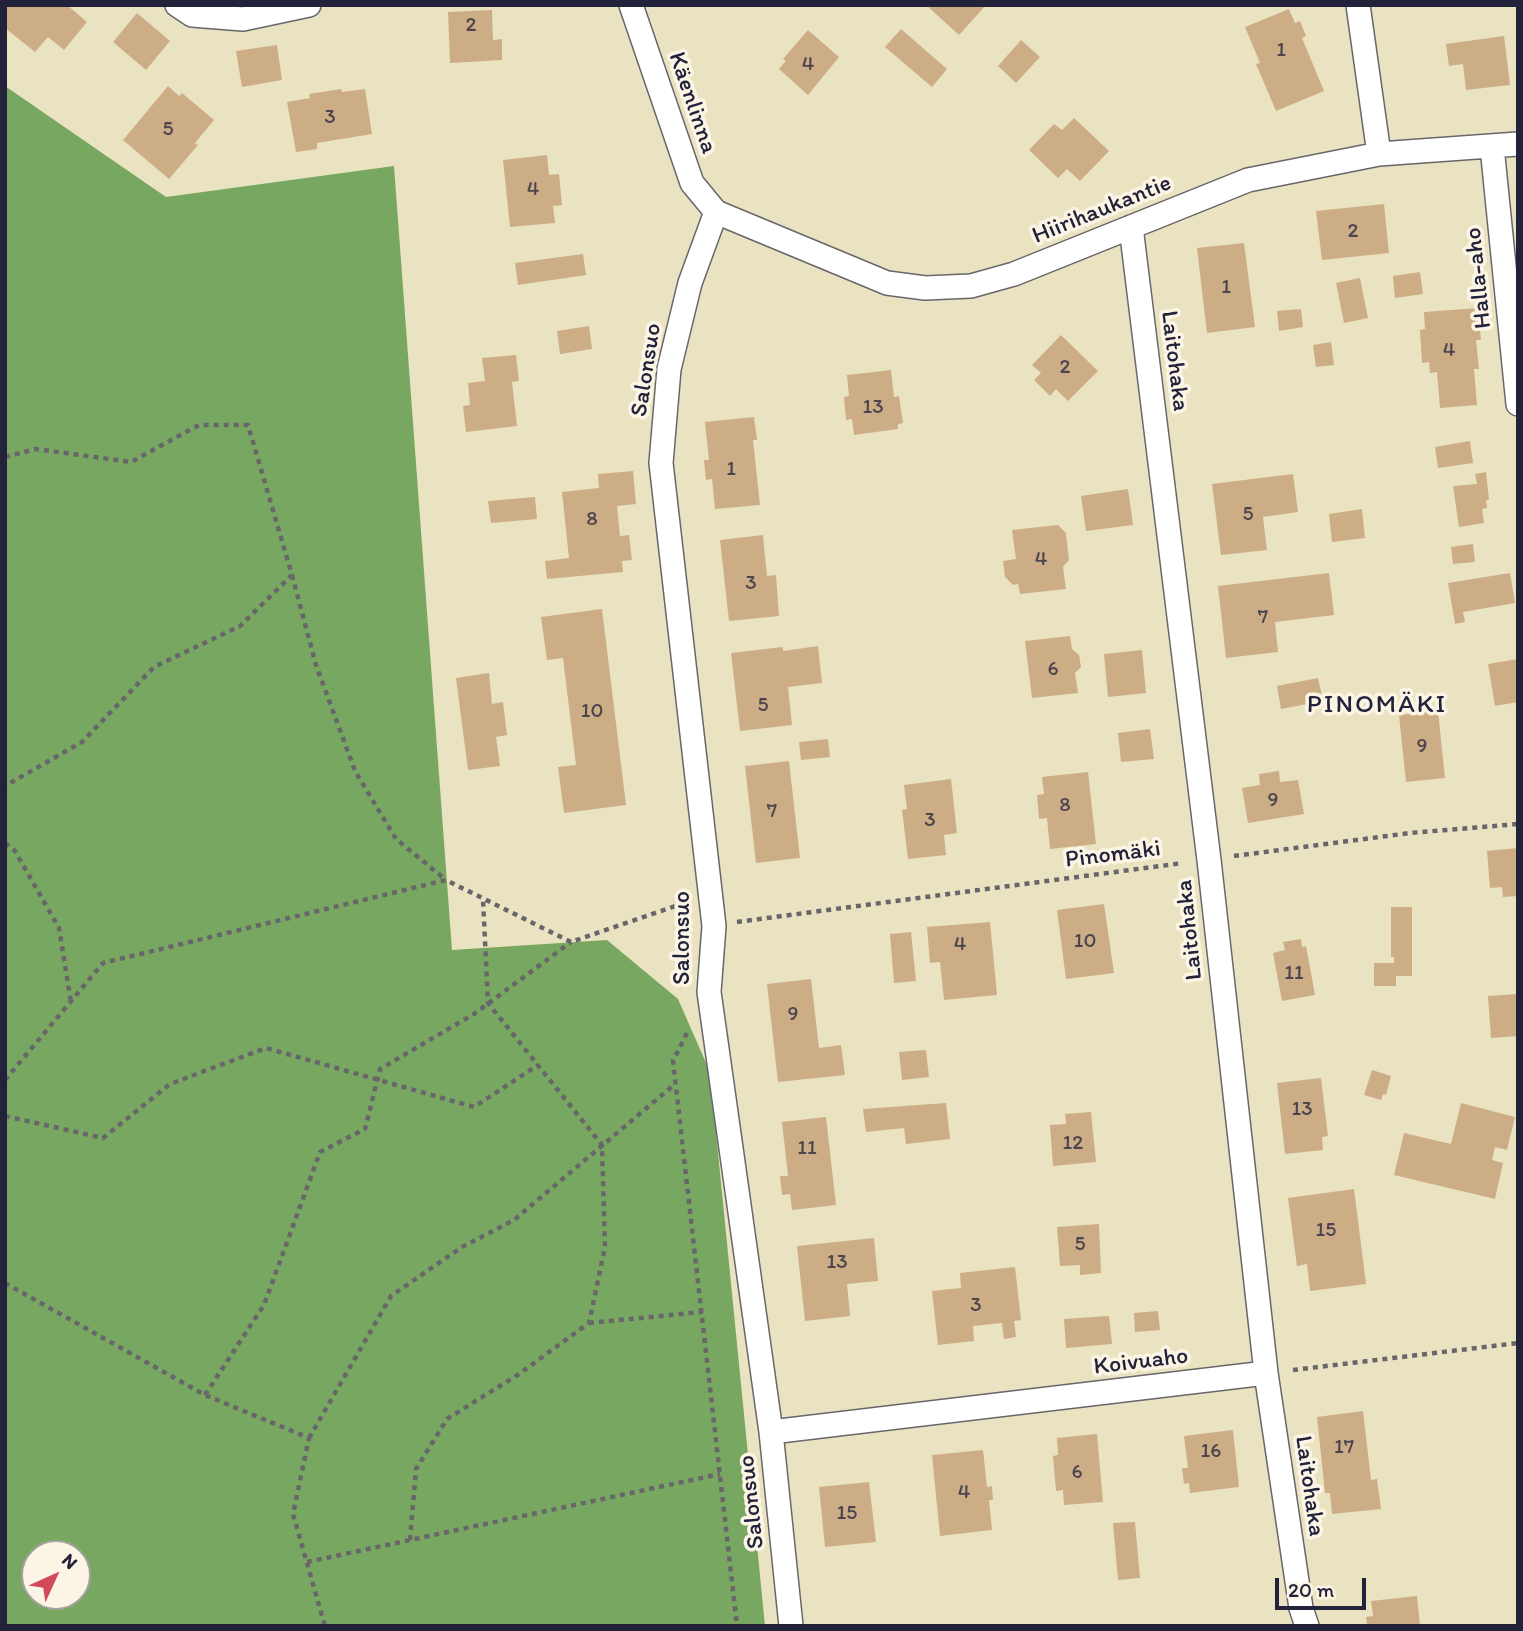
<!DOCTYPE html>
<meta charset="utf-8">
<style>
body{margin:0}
#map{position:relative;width:1523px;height:1631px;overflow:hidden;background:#eae3c2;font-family:Itim,sans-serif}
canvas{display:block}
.frame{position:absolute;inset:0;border:7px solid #22223b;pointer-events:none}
.north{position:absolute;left:21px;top:1540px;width:70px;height:70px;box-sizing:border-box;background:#fcf5e5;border:2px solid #a5a1a1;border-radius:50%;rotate:45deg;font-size:19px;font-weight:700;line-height:28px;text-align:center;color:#22223b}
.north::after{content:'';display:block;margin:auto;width:24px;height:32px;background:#d1495b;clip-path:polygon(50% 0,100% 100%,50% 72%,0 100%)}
.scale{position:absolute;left:1275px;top:1578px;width:91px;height:32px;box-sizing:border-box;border:4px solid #22223b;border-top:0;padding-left:9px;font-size:21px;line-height:24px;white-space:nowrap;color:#22223b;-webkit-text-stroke:5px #fcf5e5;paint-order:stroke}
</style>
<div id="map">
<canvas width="1523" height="1631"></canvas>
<div class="frame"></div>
<div class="north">N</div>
<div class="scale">20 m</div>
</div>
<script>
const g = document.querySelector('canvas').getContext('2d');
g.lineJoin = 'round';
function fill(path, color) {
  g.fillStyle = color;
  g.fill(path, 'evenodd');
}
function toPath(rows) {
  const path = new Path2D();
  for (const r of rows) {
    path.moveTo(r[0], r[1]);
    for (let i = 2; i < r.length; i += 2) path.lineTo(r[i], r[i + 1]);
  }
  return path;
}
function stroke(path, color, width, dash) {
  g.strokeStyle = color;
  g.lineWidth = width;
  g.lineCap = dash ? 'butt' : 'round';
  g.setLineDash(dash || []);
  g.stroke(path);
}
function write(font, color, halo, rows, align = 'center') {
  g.font = font + ' Itim,sans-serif';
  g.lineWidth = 7;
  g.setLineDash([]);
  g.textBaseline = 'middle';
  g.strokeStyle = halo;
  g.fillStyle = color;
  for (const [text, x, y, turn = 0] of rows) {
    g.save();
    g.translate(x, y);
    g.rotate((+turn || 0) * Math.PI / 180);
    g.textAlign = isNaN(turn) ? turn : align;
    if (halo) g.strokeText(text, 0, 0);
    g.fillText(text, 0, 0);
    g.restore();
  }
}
const forest = toPath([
 [5,86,166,197,394,166,452,950,607,940,678,999,710,1072,765,1626,5,1626],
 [35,1554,77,1554,77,1596,35,1596]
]);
const building = toPath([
 [5,5,67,5,87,22,64,50,48,37,35,52,5,28],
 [926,5,986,5,959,35],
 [1289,9,1295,23,1300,21,1306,36,1302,38,1324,91,1276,111,1256,64,1260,63,1245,27],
 [492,10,493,40,502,39,502,60,450,63,448,12],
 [137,13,170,41,146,70,113,42],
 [901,29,947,69,932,87,885,47],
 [808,30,839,57,808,95,779,69,786,61,783,59],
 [1504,36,1510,85,1466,90,1463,64,1449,66,1446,44],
 [1021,40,1040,57,1016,83,998,66],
 [277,45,282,80,242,87,236,51],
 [168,86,179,96,182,93,214,120,195,143,198,145,169,179,123,140],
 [341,89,342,92,365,89,372,134,317,143,317,149,296,152,287,102,310,98,309,94],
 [1074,118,1109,151,1080,181,1067,169,1058,178,1029,150,1054,124,1062,130],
 [547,155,549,175,559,174,562,205,553,206,555,223,510,227,503,160],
 [1384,204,1389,253,1322,260,1316,211],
 [1244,243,1255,327,1207,333,1197,248],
 [583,254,586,275,518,285,515,263],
 [1420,272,1423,294,1395,298,1393,276],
 [1360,278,1368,318,1344,323,1336,283],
 [1478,308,1481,340,1476,340,1479,369,1474,369,1477,405,1440,408,1437,372,1430,373,1429,362,1422,363,1420,330,1425,329,1424,312],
 [1301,309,1303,327,1279,331,1277,311],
 [589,326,592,349,560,354,557,331],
 [1061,335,1098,371,1068,401,1056,389,1050,396,1034,380,1041,373,1032,365],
 [1331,342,1334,365,1316,367,1313,345],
 [516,355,519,381,512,382,517,426,466,432,463,406,470,405,468,383,485,381,482,358],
 [891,370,894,397,899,396,903,423,898,424,898,429,854,435,852,419,846,420,844,397,849,396,847,375],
 [754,417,757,440,753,440,760,505,715,509,712,479,706,480,704,460,709,460,705,422],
 [1470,441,1473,463,1438,468,1435,447],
 [633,471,636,504,617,506,620,536,629,535,632,560,622,561,623,572,547,579,545,561,569,558,562,492,599,488,598,474],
 [1486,472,1489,500,1486,500,1487,508,1482,509,1484,523,1459,527,1453,486,1477,484,1475,474],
 [1293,474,1298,512,1263,517,1267,550,1221,555,1212,484],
 [1128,489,1133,525,1086,531,1081,496],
 [535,497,537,519,491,523,488,501],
 [1362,509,1365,538,1332,542,1329,514],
 [1058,525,1066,533,1069,560,1063,567,1066,589,1020,594,1018,584,1013,585,1005,577,1003,561,1016,559,1012,530],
 [763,535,767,576,776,575,779,616,729,621,720,540],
 [1473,544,1475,562,1453,564,1451,547],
 [1329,573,1334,615,1275,622,1278,652,1226,658,1218,586],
 [1510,573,1515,603,1463,612,1465,622,1455,624,1448,583],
 [602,609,626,805,564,813,558,767,576,765,563,658,547,660,541,617],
 [1070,636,1072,649,1079,655,1081,667,1075,673,1078,693,1032,698,1025,641],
 [818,646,822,683,788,687,792,725,740,731,731,653,783,647,783,651],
 [1142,650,1146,693,1108,697,1104,654],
 [1518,659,1518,702,1495,706,1488,664],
 [489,673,492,704,503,702,507,735,496,737,500,766,468,770,456,678],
 [1318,678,1322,696,1311,698,1312,703,1281,709,1277,686],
 [1438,711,1445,778,1406,782,1399,715],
 [1150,729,1154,759,1121,762,1118,733],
 [828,739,830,757,801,760,799,742],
 [789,761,800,858,756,863,745,766],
 [1279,771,1280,782,1298,780,1304,814,1248,823,1242,788,1260,785,1259,774],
 [1088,772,1096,844,1050,849,1047,818,1039,819,1037,795,1044,794,1042,777],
 [951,779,957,833,944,835,946,855,908,859,902,810,907,809,904,785],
 [1518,848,1518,896,1503,897,1502,887,1490,888,1487,851],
 [1104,904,1114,973,1066,979,1057,910],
 [1391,907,1412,907,1412,976,1396,976,1396,986,1374,986,1374,963,1394,963,1394,957,1391,957],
 [990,922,997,995,944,1000,940,962,930,963,927,927],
 [911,932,916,981,894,983,890,934],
 [1301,939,1302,947,1306,946,1315,995,1282,1001,1273,953,1285,950,1283,942],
 [811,979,819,1048,841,1045,845,1075,778,1082,767,984],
 [1518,994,1518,1036,1491,1038,1488,996],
 [926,1050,929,1077,902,1080,899,1052],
 [1372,1070,1391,1076,1386,1095,1383,1094,1381,1100,1364,1095],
 [1321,1078,1328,1136,1322,1137,1323,1150,1285,1154,1277,1083],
 [946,1103,950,1139,906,1144,904,1128,866,1132,863,1109],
 [1461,1103,1515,1117,1507,1150,1495,1147,1492,1160,1503,1163,1495,1199,1394,1175,1404,1133,1451,1144],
 [1091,1112,1096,1162,1053,1166,1050,1125,1066,1124,1065,1114],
 [826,1117,836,1205,792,1210,790,1194,782,1195,780,1176,788,1176,782,1122],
 [1354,1189,1366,1284,1310,1291,1307,1264,1297,1266,1288,1198],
 [1099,1224,1101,1273,1080,1275,1080,1265,1060,1266,1057,1227],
 [874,1238,878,1281,847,1284,850,1316,805,1321,797,1246],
 [1015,1267,1021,1320,1014,1321,1016,1337,1004,1339,1002,1323,973,1326,974,1341,938,1345,932,1291,961,1288,960,1273],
 [1158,1311,1160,1330,1135,1332,1134,1313],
 [1109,1316,1112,1344,1066,1348,1064,1319],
 [1363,1411,1371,1480,1377,1479,1381,1509,1332,1514,1330,1493,1325,1493,1317,1417],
 [1233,1430,1239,1487,1190,1493,1189,1483,1184,1484,1182,1468,1188,1468,1184,1436],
 [1097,1434,1103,1502,1064,1505,1063,1490,1056,1491,1053,1456,1058,1455,1057,1438],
 [983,1450,987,1487,992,1486,993,1500,989,1500,992,1530,940,1536,932,1455],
 [869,1482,876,1542,825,1547,819,1487],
 [1135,1522,1140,1578,1118,1580,1113,1523],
 [1417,1596,1420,1626,1367,1626,1366,1617,1373,1616,1371,1601]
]);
const path = toPath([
 [5,457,36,449,131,462,199,425,248,425,292,575,240,626,154,667,82,742,5,786],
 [292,575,316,665,355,771,396,839,446,880],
 [5,843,15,851,59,928,71,1002],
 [1234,856,1410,833,1518,824],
 [737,922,1183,863],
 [687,1033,673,1061,737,1626],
 [5,1080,103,963,446,880,571,942,687,902],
 [5,1116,103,1138,170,1084,266,1048,474,1107,538,1065],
 [5,1283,205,1395,309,1438,293,1514,325,1626],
 [589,1323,702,1312],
 [1293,1370,1518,1343],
 [205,1395,264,1305,320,1152,365,1129,380,1069,474,1014,571,942],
 [309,1438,391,1296,462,1247,514,1220,675,1084],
 [410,1540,416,1469,447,1419,519,1374,589,1323,605,1247,602,1145,488,1003,483,899],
 [307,1562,720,1474]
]);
const street = toPath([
 [177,5,192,15,243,19,309,5],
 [631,5,692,183,716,212,887,283,925,288,971,286,1014,274,1248,180,1379,154,1518,144],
 [1358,5,1379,154],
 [1492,147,1518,404],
 [716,212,690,283,669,369,661,463,714,926,709,992,771,1432,791,1626],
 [1131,227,1209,860,1266,1373,1301,1608,1307,1626],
 [771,1432,1266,1373]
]);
const numberNames = [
 ["2",471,26],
 ["1",1281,51],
 ["4",808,65],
 ["3",330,118],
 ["5",168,130],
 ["4",533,190],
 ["2",1353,232],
 ["1",1226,288],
 ["4",1449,351],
 ["2",1065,368],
 ["13",873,408],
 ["1",731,470],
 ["5",1248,515],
 ["8",592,520],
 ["4",1041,560],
 ["3",751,584],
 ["7",1263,618],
 ["6",1053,670],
 ["5",763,706],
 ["10",592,712],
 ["9",1422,747],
 ["9",1273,801],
 ["8",1065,806],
 ["7",772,812],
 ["3",930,821],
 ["10",1085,942],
 ["4",960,945],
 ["11",1294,974],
 ["9",793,1015],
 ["13",1302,1110],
 ["12",1073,1144],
 ["11",807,1149],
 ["15",1326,1231],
 ["5",1080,1245],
 ["13",837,1263],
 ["3",976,1306],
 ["17",1344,1448],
 ["16",1211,1452],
 ["6",1077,1473],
 ["4",964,1493],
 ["15",847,1514]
];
const streetNames = [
 ["Käenlinna",692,103,71],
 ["Hiirihaukantie",1102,210,-22],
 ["Halla-aho",1479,278,-96],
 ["Laitohaka",1174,361,83],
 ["Salonsuo",647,370,-81],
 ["Pinomäki",1113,855,-7],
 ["Laitohaka",1190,930,-96],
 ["Salonsuo",683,938,-90],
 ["Koivuaho",1141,1362,-7],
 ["Laitohaka",1309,1486,82],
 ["Salonsuo",752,1502,-96]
];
const neighbourhoodNames = [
 ["PINOMÄKI",1377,705]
];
fill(forest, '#78a761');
fill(building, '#cdad86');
stroke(street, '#68666a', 26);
stroke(path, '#68666a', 4.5, [5, 5]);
stroke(street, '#fff', 23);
write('21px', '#4d454e', null, numberNames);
write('24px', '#22223b', '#fcf5e5', streetNames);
g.letterSpacing = '2px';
write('26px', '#22223b', '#fcf5e5', neighbourhoodNames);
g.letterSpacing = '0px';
</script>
